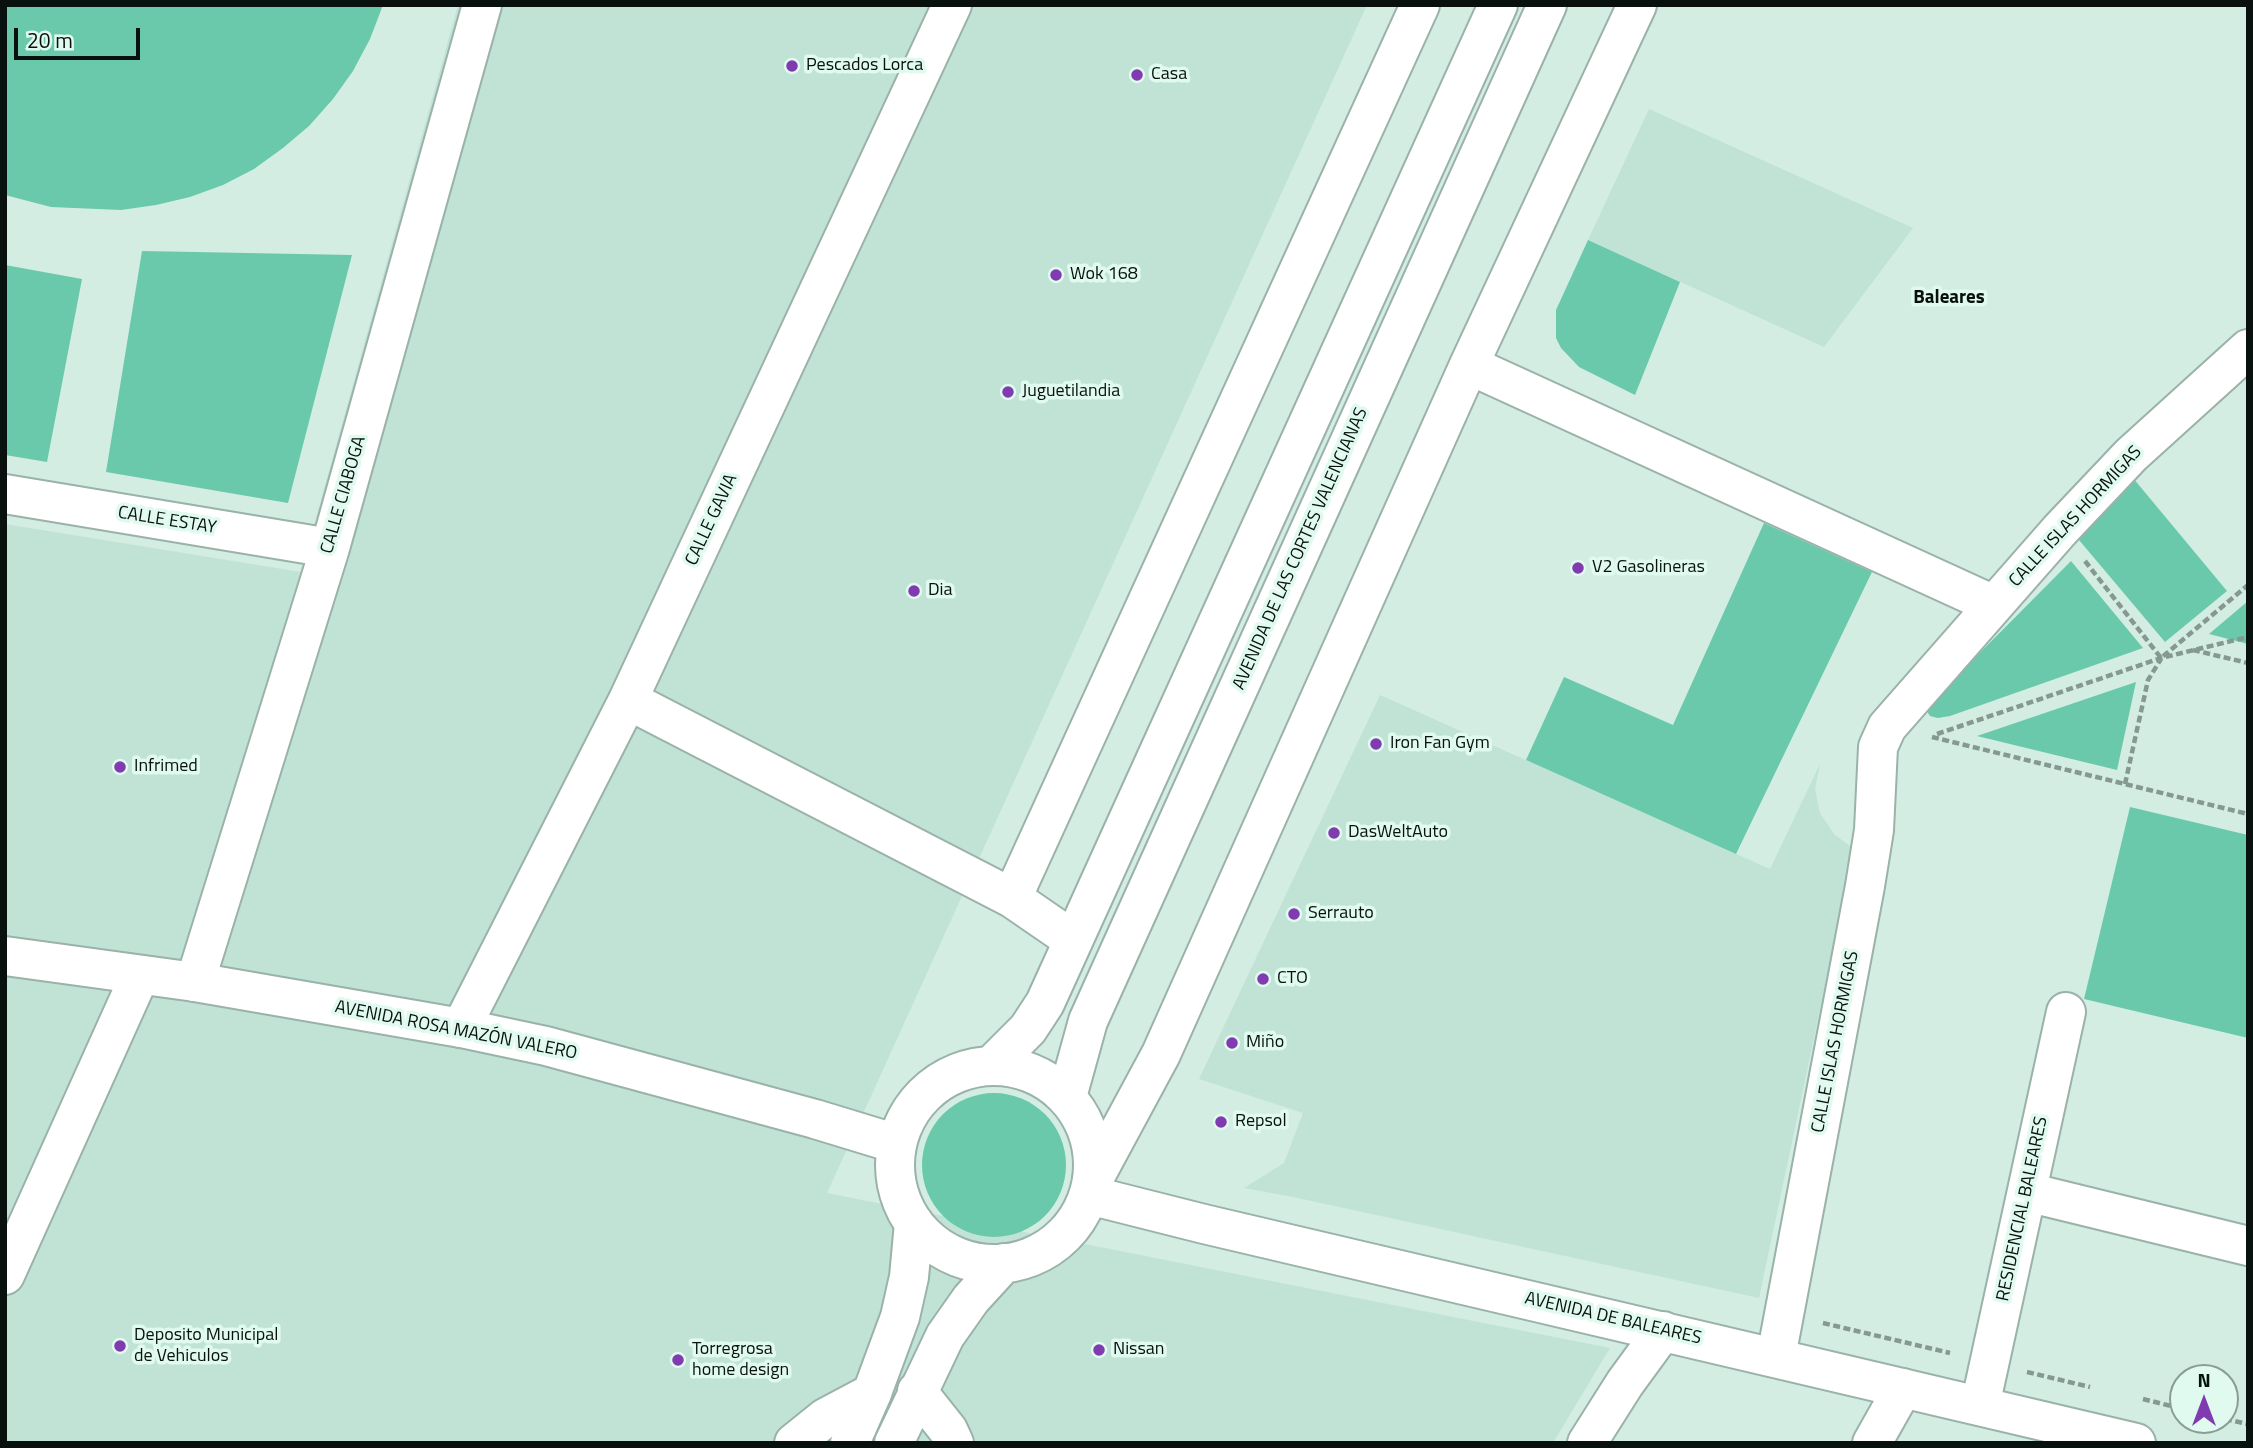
<!DOCTYPE html>
<meta charset="utf-8">
<style>
body{margin:0}
#map{position:relative;width:2253px;height:1448px;overflow:hidden;background:#d3ede3;font-family:"Titillium Web",sans-serif}
canvas{display:block}
.frame{position:absolute;inset:0;border:7px solid #08110d;pointer-events:none}
.north{position:absolute;left:2169px;top:1364px;width:70px;height:70px;box-sizing:border-box;background:#e0faf0;border:2px solid #8a9d95;border-radius:50%;rotate:0deg;font-size:19px;font-weight:700;line-height:28px;text-align:center;color:#08110d}
.north::after{content:'';display:block;margin:auto;width:24px;height:32px;background:#7f3baf;clip-path:polygon(50% 0,100% 100%,50% 72%,0 100%)}
.scale{position:absolute;left:14px;top:28px;width:126px;height:32px;box-sizing:border-box;border:4px solid #08110d;border-top:0;padding-left:9px;font-size:21px;line-height:24px;white-space:nowrap;color:#08110d;-webkit-text-stroke:5px #e0faf0;paint-order:stroke}
</style>
<div id="map">
<canvas width="2253" height="1448"></canvas>
<div class="frame"></div>
<div class="north">N</div>
<div class="scale">20 m</div>
</div>
<script>
const g = document.querySelector('canvas').getContext('2d');
g.lineJoin = 'round';
function fill(path, color) {
  g.fillStyle = color;
  g.fill(path, 'evenodd');
}
function toPath(rows) {
  const path = new Path2D();
  for (const r of rows) {
    if (r.length === 3) {
      path.moveTo(r[0] + r[2], r[1]);
      path.arc(r[0], r[1], r[2], 0, 2 * Math.PI);
      continue;
    }
    path.moveTo(r[0], r[1]);
    for (let i = 2; i < r.length; i += 2) path.lineTo(r[i], r[i + 1]);
  }
  return path;
}
function stroke(path, color, width, dash) {
  g.strokeStyle = color;
  g.lineWidth = width;
  g.lineCap = dash ? 'butt' : 'round';
  g.setLineDash(dash || []);
  g.stroke(path);
}
function write(font, color, halo, rows, align = 'center') {
  g.font = font + ' "Titillium Web",sans-serif';
  g.lineWidth = 7;
  g.setLineDash([]);
  g.textBaseline = 'middle';
  g.strokeStyle = halo;
  g.fillStyle = color;
  for (const [text, x, y, turn = 0] of rows) {
    g.save();
    g.translate(x, y);
    g.rotate((+turn || 0) * Math.PI / 180);
    g.textAlign = isNaN(turn) ? turn : align;
    if (halo) g.strokeText(text, 0, 0);
    g.fillText(text, 0, 0);
    g.restore();
  }
}
const built = toPath([
 [458,5,1367,5,827,1193,1610,1348,1553,1443,5,1443,5,524,301,572],
 [1649,109,1913,228,1824,347,1588,240],
 [1380,695,1770,869,1820,764,1815,789,1820,813,1834,834,1854,849,1759,1298,1293,1197,1244,1188,1284,1163,1303,1113,1199,1079]
]);
const green = toPath([
 [5,5,383,5,370,39,353,71,333,99,309,126,283,148,254,169,223,185,190,197,156,205,121,210,51,207,5,195],
 [1588,240,1680,282,1635,395,1579,367,1561,348,1556,338,1556,310],
 [142,251,352,255,288,503,106,472],
 [5,265,82,279,47,462,5,455],
 [2133,478,2227,591,2165,642,2079,540],
 [1764,523,1872,572,1736,854,1526,760,1564,677,1673,725],
 [2071,561,2143,648,1950,716,1938,718,1930,716,1928,713,1928,705],
 [2248,601,2248,644,2209,634],
 [2136,682,2117,770,1977,736],
 [2130,807,2248,835,2248,1038,2084,999],
 [994,1165,72]
]);
const path = toPath([
 [2085,561,2161,658,2248,585],
 [2193,650,2248,663],
 [1937,734,2161,658,2248,637],
 [1932,737,2248,814],
 [2125,784,2148,680,2161,659],
 [1823,1323,1950,1353],
 [2027,1372,2090,1387],
 [2143,1399,2183,1409],
 [2225,1419,2248,1424]
]);
const minor = toPath([
 [1469,365,1994,605],
 [5,494,330,548],
 [628,700,1012,898],
 [1073,940,1012,898,1420,5],
 [195,982,330,548,482,5],
 [461,1028,628,700,952,5],
 [1092,1182,1161,1054,1469,365,1637,5],
 [2027,1192,2248,1246],
 [5,1275,140,975],
 [1776,1357,1865,886,1874,830,1878,747,1887,727,2060,530,2131,455,2248,349],
 [917,1391,948,1430,954,1443],
 [1980,1406,2066,1012],
 [794,1443,825,1418,872,1393],
 [1587,1443,1625,1383,1663,1331],
 [1872,1443,1903,1388]
]);
const major = toPath([
 [5,956,195,982,461,1028,546,1046,815,1119,897,1144],
 [991,1066,1028,1029,1045,1003,1498,5],
 [994,1165,99],
 [1067,1097,1088,1021,1547,5],
 [1089,1195,1204,1224,2136,1443],
 [850,1443,872,1393,900,1317,909,1277,914,1223],
 [894,1443,945,1336,971,1299,1004,1263]
]);
const markers = [
 [792,66,7,"#7f3baf"],
 [1137,75,7,"#7f3baf"],
 [1056,275,7,"#7f3baf"],
 [1008,392,7,"#7f3baf"],
 [1578,568,7,"#7f3baf"],
 [914,591,7,"#7f3baf"],
 [1376,744,7,"#7f3baf"],
 [120,767,7,"#7f3baf"],
 [1334,833,7,"#7f3baf"],
 [1294,914,7,"#7f3baf"],
 [1263,979,7,"#7f3baf"],
 [1232,1043,7,"#7f3baf"],
 [1221,1122,7,"#7f3baf"],
 [120,1346,7,"#7f3baf"],
 [1099,1350,7,"#7f3baf"],
 [678,1360,7,"#7f3baf"]
];
const poiNames = [
 ["Pescados Lorca",806,66],
 ["Casa",1151,75],
 ["Wok 168",1070,275],
 ["Juguetilandia",1022,392],
 ["V2 Gasolineras",1592,568],
 ["Dia",928,591],
 ["Iron Fan Gym",1390,744],
 ["Infrimed",134,767],
 ["DasWeltAuto",1348,833],
 ["Serrauto",1308,914],
 ["CTO",1277,979],
 ["Miño",1246,1043],
 ["Repsol",1235,1122],
 ["Deposito Municipal",134,1336],
 ["de Vehiculos",134,1357],
 ["Torregrosa",692,1350],
 ["home design",692,1371],
 ["Nissan",1113,1350]
];
const streetNames = [
 ["CALLE CIABOGA",344,495,-74],
 ["CALLE ISLAS HORMIGAS",2076,517,-47],
 ["CALLE GAVIA",712,520,-65],
 ["CALLE ESTAY",167,521,9],
 ["AVENIDA DE LAS CORTES VALENCIANAS",1301,549,-66],
 ["AVENIDA ROSA MAZÓN VALERO",456,1031,11],
 ["CALLE ISLAS HORMIGAS",1836,1042,-79],
 ["RESIDENCIAL BALEARES",2023,1209,-78],
 ["AVENIDA DE BALEARES",1613,1319,13]
];
const neighbourhoodNames = [
 ["Baleares",1949,298]
];
fill(built, '#c1e3d6');
fill(green, '#6bc9ab');
stroke(minor, '#9ab2a9', 42);
stroke(major, '#9ab2a9', 42);
stroke(path, '#859891', 4.5, [7, 3.5]);
stroke(minor, '#fff', 38);
stroke(major, '#fff', 38);
for (const [x, y, r, color] of markers) {
  const dot = new Path2D();
  dot.arc(x, y, r, 0, 2 * Math.PI);
  g.fillStyle = color;
  g.fill(dot);
  stroke(dot, '#e0faf0', 2.5);
}
write('18px', '#08110d', '#e0faf0', poiNames, 'left');
write('18px', '#08110d', '#e0faf0', streetNames);
write('bold 19px', '#08110d', '#e0faf0', neighbourhoodNames);
</script>
